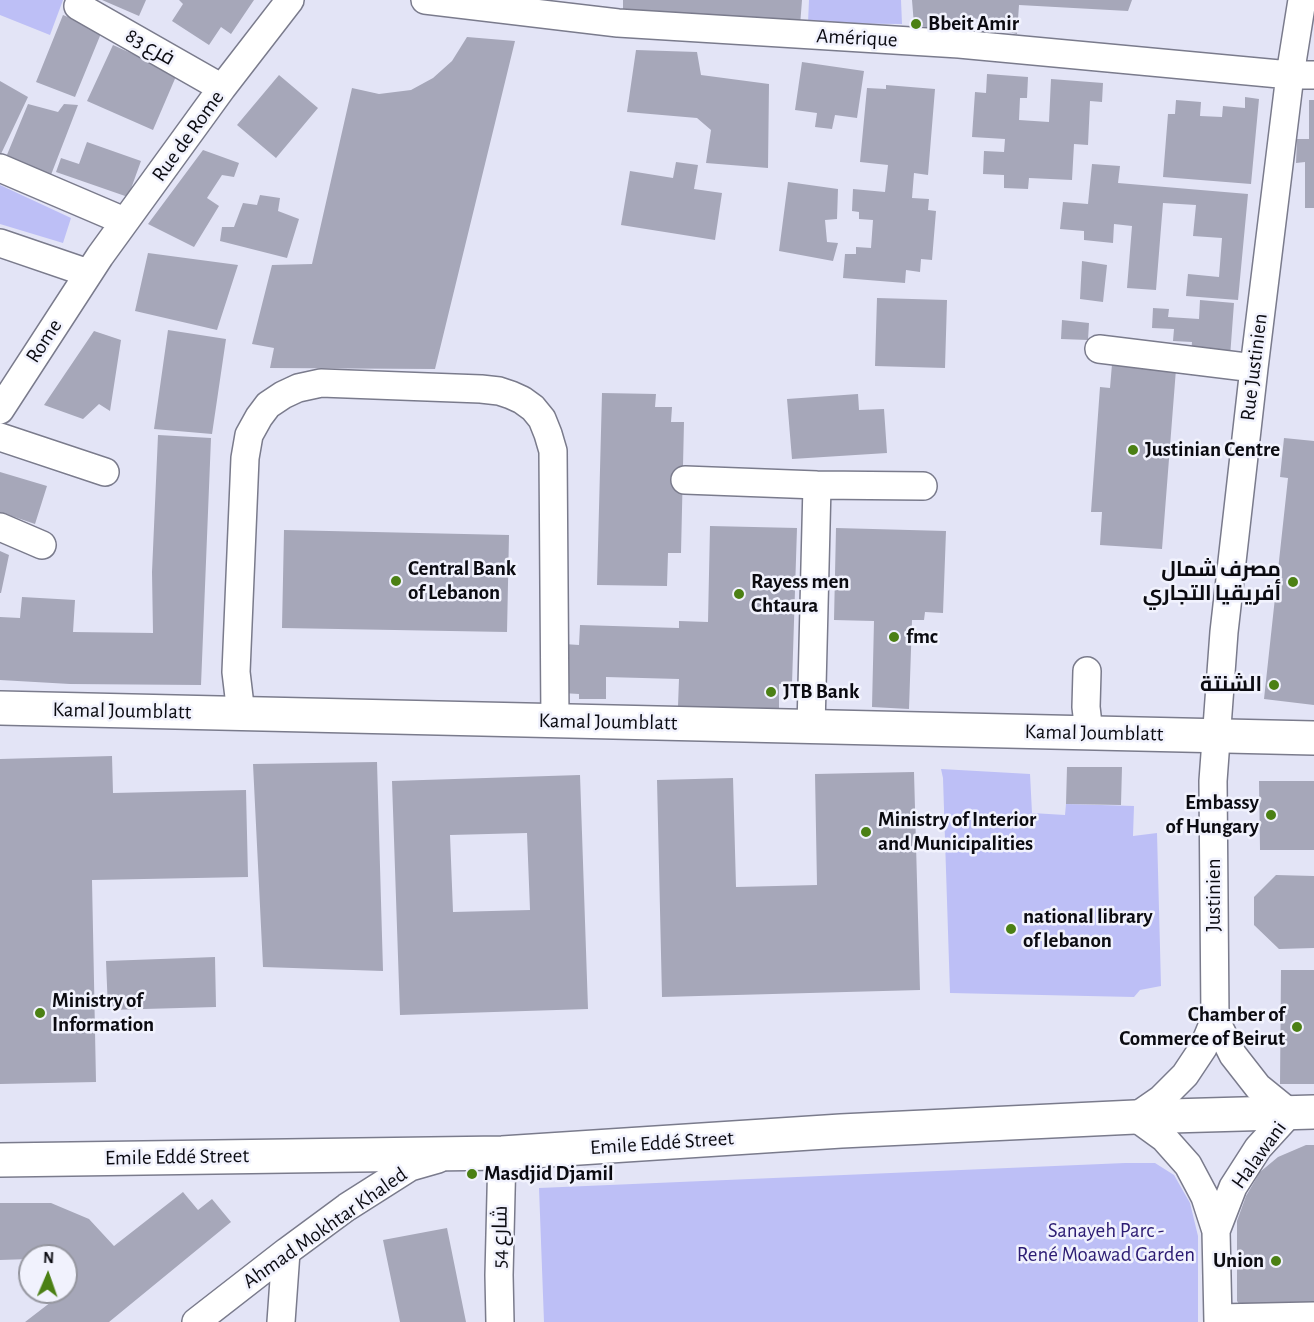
<!DOCTYPE html>
<meta charset="utf-8">
<style>
body{margin:0}
#map{position:relative;width:1314px;height:1322px;overflow:hidden;background:#e3e4f6;font-family:"Alegreya Sans",sans-serif}
canvas{display:block}
.north{position:absolute;left:18px;top:1244px;width:60px;height:60px;box-sizing:border-box;background:#f1f2fd;border:2px solid #95969f;border-radius:50%;rotate:2deg;font-size:16px;font-weight:700;line-height:24px;text-align:center;color:#0b0b11}
.north::after{content:'';display:block;margin:auto;width:21px;height:27px;background:#4b8014;clip-path:polygon(50% 0,100% 100%,50% 72%,0 100%)}
</style>
<div id="map">
<canvas width="1314" height="1322"></canvas>
<div class="north">N</div>
</div>
<script>
const g = document.querySelector('canvas').getContext('2d');
g.lineJoin = 'round';
function fill(path, color) {
  g.fillStyle = color;
  g.fill(path, 'evenodd');
}
function toPath(rows) {
  const path = new Path2D();
  for (const r of rows) {
    path.moveTo(r[0], r[1]);
    for (let i = 2; i < r.length; i += 2) path.lineTo(r[i], r[i + 1]);
  }
  return path;
}
function stroke(path, color, width, dash) {
  g.strokeStyle = color;
  g.lineWidth = width;
  g.lineCap = dash ? 'butt' : 'round';
  g.setLineDash(dash || []);
  g.stroke(path);
}
function write(font, color, halo, rows, align = 'center') {
  g.font = font + ' "Alegreya Sans",Cairo,sans-serif';
  g.lineWidth = 5;
  g.setLineDash([]);
  g.textBaseline = 'middle';
  g.strokeStyle = halo;
  g.fillStyle = color;
  for (const [text, x, y, turn = 0] of rows) {
    g.save();
    g.translate(x, y);
    g.rotate((+turn || 0) * Math.PI / 180);
    g.textAlign = isNaN(turn) ? turn : align;
    if (halo) g.strokeText(text, 0, 0);
    g.fillText(text, 0, 0);
    g.restore();
  }
}
const green = toPath([
 [0,0,63,0,50,35,0,15],
 [809,0,901,0,902,24,808,23],
 [0,185,71,218,63,243,0,224],
 [941,769,1030,774,1032,813,1065,815,1066,804,1134,806,1133,836,1157,833,1161,986,1140,990,1134,997,950,993,943,778],
 [1125,1163,1155,1163,1174,1175,1190,1203,1198,1236,1198,1322,544,1322,539,1188]
]);
const building = toPath([
 [102,0,146,0,139,16],
 [179,0,254,0,231,34,221,27,209,45,172,21,183,4],
 [623,0,802,0,800,26,623,23],
 [912,0,1132,0,1128,11,1019,5,1017,34,985,27,982,19,961,18,956,32,914,25],
 [63,15,102,31,75,97,36,82],
 [467,37,515,41,435,369,270,368,274,348,252,344,272,265,312,264,352,88,379,94,411,90,433,78,452,61],
 [113,45,177,74,153,130,87,101],
 [636,50,697,52,701,75,769,84,768,168,706,163,711,130,697,118,627,112],
 [802,62,864,71,857,118,835,115,832,129,815,127,817,113,795,110],
 [987,74,1028,77,1027,98,1020,98,1019,120,1049,122,1051,79,1103,83,1102,102,1090,101,1088,145,1074,144,1072,180,1029,178,1028,189,1004,188,1004,175,983,174,984,151,1004,152,1005,139,972,137,975,92,986,93],
 [279,75,318,108,276,158,237,125],
 [0,81,28,97,0,156],
 [886,85,935,89,928,175,914,173,912,198,929,199,928,210,936,211,932,260,921,259,920,272,906,270,905,283,843,278,845,254,856,254,856,247,871,248,873,220,859,219,859,212,852,211,853,189,885,192,888,165,860,162,867,88,886,89],
 [1245,97,1259,99,1251,184,1163,177,1168,114,1175,114,1176,100,1201,102,1200,116,1222,117,1223,106,1245,108],
 [1309,100,1314,100,1314,208,1305,208,1305,162,1296,163,1297,139,1309,139],
 [28,104,58,112,64,104,78,105,49,180,4,162],
 [87,142,141,161,128,197,56,172,61,158,79,164],
 [203,150,239,163,234,177,222,175,207,198,219,206,194,247,148,224],
 [676,162,698,165,694,189,722,193,715,240,621,225,630,171,673,178],
 [1092,164,1120,166,1118,183,1248,194,1238,300,1186,296,1188,274,1219,277,1222,238,1193,236,1196,205,1163,203,1156,290,1127,288,1132,226,1114,224,1113,243,1084,240,1084,231,1060,229,1063,202,1088,204],
 [788,182,838,189,837,219,825,220,827,242,838,243,833,261,779,251],
 [260,195,280,198,278,211,299,219,287,258,220,241,222,227,234,227,243,203,257,205],
 [148,253,238,265,217,330,135,311],
 [1082,261,1107,265,1103,302,1080,299],
 [877,298,947,300,945,368,875,366],
 [1200,300,1234,303,1230,357,1191,354,1192,342,1173,341,1174,329,1152,328,1153,308,1169,309,1168,317,1199,319],
 [1062,320,1089,323,1088,340,1061,339],
 [168,330,226,339,212,434,154,429],
 [94,331,121,340,110,411,99,404,83,419,44,405],
 [1112,364,1176,369,1162,549,1100,545,1102,512,1091,512,1100,387,1110,388],
 [602,393,656,394,655,407,672,407,671,422,684,422,681,553,668,553,667,586,597,585],
 [858,394,859,410,884,409,887,453,792,459,787,399],
 [158,435,211,438,201,685,70,684,0,680,0,617,20,618,22,597,75,600,73,632,153,633,152,572],
 [1284,438,1314,441,1314,705,1264,699,1288,478,1280,477],
 [0,472,47,486,35,524,0,512],
 [710,526,797,528,792,684,779,684,779,709,678,706,679,679,606,677,606,699,579,699,579,694,562,693,564,644,579,645,580,625,679,628,679,621,708,622],
 [836,528,946,531,943,613,925,612,924,620,912,620,909,709,872,707,874,621,834,620],
 [284,530,509,535,507,632,282,628],
 [0,551,9,555,1,593,0,593],
 [112,756,113,793,246,790,248,877,92,880,96,1082,0,1084,0,759],
 [377,762,383,971,263,967,253,764],
 [1067,767,1122,767,1121,805,1066,804],
 [914,772,920,990,662,997,657,780,733,778,736,887,817,885,815,774],
 [580,775,588,1009,400,1015,392,781],
 [527,833,530,910,453,912,450,835],
 [1259,781,1314,781,1314,850,1260,850],
 [1276,875,1314,876,1314,948,1279,949,1254,925,1254,897],
 [215,957,216,1007,108,1010,106,961],
 [1281,970,1314,970,1314,1084,1280,1084],
 [1306,1145,1314,1145,1314,1309,1244,1311,1237,1301,1237,1221,1246,1196,1260,1172,1278,1157],
 [183,1192,198,1210,212,1199,231,1222,109,1322,25,1322,64,1292,66,1292,66,1290,74,1284,66,1275,66,1256,30,1256,30,1259,0,1260,0,1203,51,1203,89,1219,114,1246],
 [447,1228,466,1322,400,1322,383,1240]
]);
const minor = toPath([
 [425,0,618,23,959,44,1290,75,1314,75],
 [78,6,222,88],
 [0,168,124,221],
 [0,243,88,273],
 [1099,349,1254,368],
 [0,410,100,256,222,88,290,0],
 [0,437,105,472],
 [685,480,817,485,923,486],
 [0,527,42,545],
 [1087,671,1086,707,1089,733],
 [241,714,236,672,245,458,249,435,259,417,268,405,283,395,298,388,321,383,481,389,499,391,511,395,522,400,533,408,542,419,548,434,553,451,555,721],
 [811,727,817,485],
 [1215,1019,1233,1055,1258,1087,1290,1113,1258,1148,1233,1187,1216,1231],
 [1218,1318,1314,1316],
 [196,1322,286,1252,347,1207,410,1167,438,1159],
 [281,1322,286,1252],
 [500,1322,499,1275,502,1153],
 [1218,1322,1216,1231,1205,1197,1188,1165,1164,1138,1135,1117,1161,1099,1185,1075,1203,1048,1215,1019,1213,781,1224,632,1254,368,1290,75,1302,0]
]);
const major = toPath([
 [0,708,1314,738],
 [0,1160,502,1153,841,1131,1135,1117,1314,1112]
]);
const markers = [
 [916,24,6,"#4b8014"],
 [1133,450,6,"#4b8014"],
 [396,581,6,"#4b8014"],
 [1293,582,6,"#4b8014"],
 [739,594,6,"#4b8014"],
 [894,637,6,"#4b8014"],
 [1274,685,6,"#4b8014"],
 [771,692,6,"#4b8014"],
 [1271,815,6,"#4b8014"],
 [866,832,6,"#4b8014"],
 [1011,929,6,"#4b8014"],
 [40,1013,6,"#4b8014"],
 [1297,1027,6,"#4b8014"],
 [472,1174,6,"#4b8014"],
 [1276,1261,6,"#4b8014"]
];
const poiNames = [
 ["Bbeit Amir",928,24],
 ["Justinian Centre",1145,450],
 ["Central Bank",408,569],
 ["of Lebanon",408,593],
 ["مصرف شمال",1281,570,"right"],
 ["أفريقيا التجاري",1281,594,"right"],
 ["Rayess men",751,582],
 ["Chtaura",751,606],
 ["fmc",906,637],
 ["الشنتة",1262,685,"right"],
 ["JTB Bank",783,692],
 ["Embassy",1259,803,"right"],
 ["of Hungary",1259,827,"right"],
 ["Ministry of Interior",878,820],
 ["and Municipalities",878,844],
 ["national library",1023,917],
 ["of lebanon",1023,941],
 ["Ministry of",52,1001],
 ["Information",52,1025],
 ["Chamber of",1285,1015,"right"],
 ["Commerce of Beirut",1285,1039,"right"],
 ["Masdjid Djamil",484,1174],
 ["Union",1264,1261,"right"]
];
const streetNames = [
 ["Amérique",857,38,3],
 ["فرع 83",150,47,30],
 ["Rue de Rome",188,136,-54],
 ["Rome",44,341,-57],
 ["Rue Justinien",1254,367,-83],
 ["Kamal Joumblatt",122,711,1],
 ["Kamal Joumblatt",608,722,1],
 ["Kamal Joumblatt",1094,733,1],
 ["Justinien",1214,895,-90],
 ["Emile Eddé Street",662,1143,-4],
 ["Halawani",1259,1155,-54],
 ["Emile Eddé Street",177,1157,-1],
 ["Ahmad Mokhtar Khaled",325,1228,-35],
 ["شارع 54",500,1237,-89]
];
const parkNames = [
 ["Sanayeh Parc -",1106,1231],
 ["René Moawad Garden",1106,1255]
];
fill(green, '#bdbff6');
fill(building, '#a6a7b9');
stroke(minor, '#7a7b8c', 30);
stroke(major, '#7a7b8c', 36);
stroke(minor, '#fff', 27);
stroke(major, '#fff', 33);
for (const [x, y, r, color] of markers) {
  const dot = new Path2D();
  dot.arc(x, y, r, 0, 2 * Math.PI);
  g.fillStyle = color;
  g.fill(dot);
  stroke(dot, '#f1f2fd', 2);
}
write('bold 21px', '#0b0b11', '#f1f2fd', poiNames, 'left');
write('21px', '#0b0b11', '#f1f2fd', streetNames);
write('21px', '#2c1c73', '#f1f2fd', parkNames);
</script>
